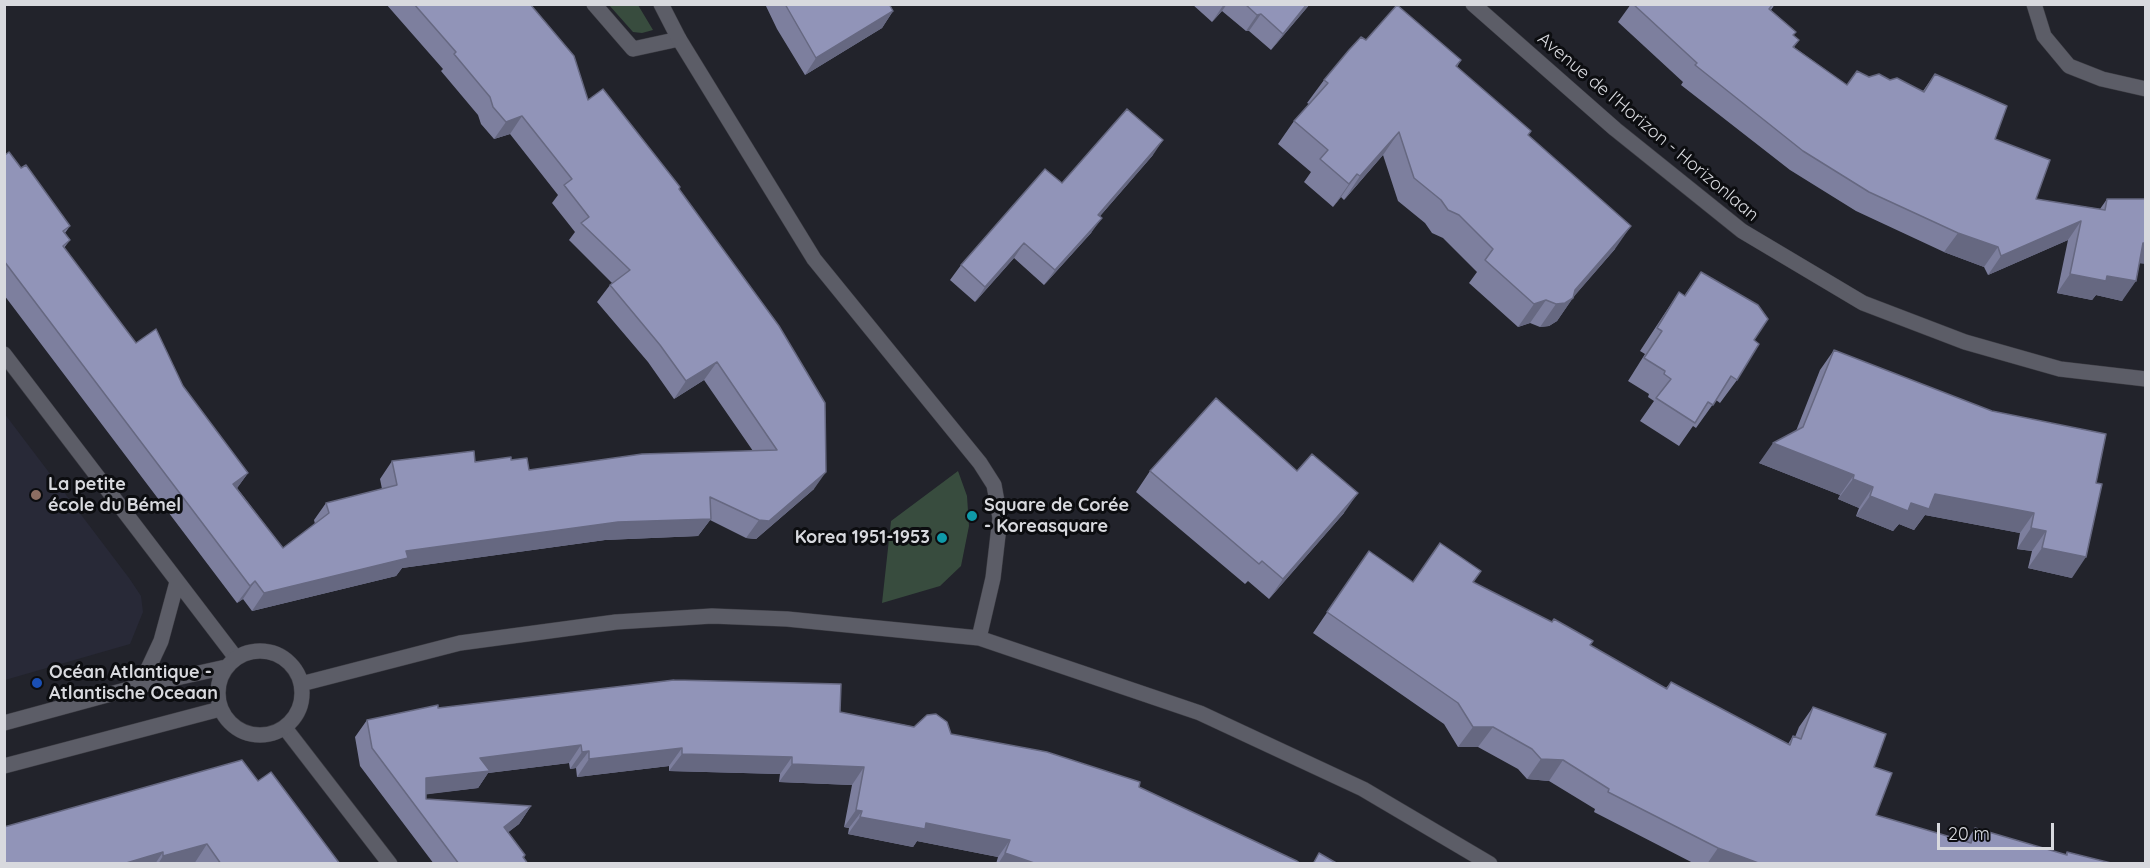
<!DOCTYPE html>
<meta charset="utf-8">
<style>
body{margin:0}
#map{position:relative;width:2150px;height:868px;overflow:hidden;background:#22232b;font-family:Quicksand,sans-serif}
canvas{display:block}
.frame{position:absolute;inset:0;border:6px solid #d8d9de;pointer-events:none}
.scale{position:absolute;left:1937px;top:823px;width:117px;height:27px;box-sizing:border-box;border:3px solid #d8d9de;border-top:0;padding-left:8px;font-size:18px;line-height:21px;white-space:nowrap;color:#d8d9de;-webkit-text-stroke:4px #0c0d10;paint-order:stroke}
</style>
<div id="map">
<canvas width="2150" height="868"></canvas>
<div class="frame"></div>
<div class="scale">20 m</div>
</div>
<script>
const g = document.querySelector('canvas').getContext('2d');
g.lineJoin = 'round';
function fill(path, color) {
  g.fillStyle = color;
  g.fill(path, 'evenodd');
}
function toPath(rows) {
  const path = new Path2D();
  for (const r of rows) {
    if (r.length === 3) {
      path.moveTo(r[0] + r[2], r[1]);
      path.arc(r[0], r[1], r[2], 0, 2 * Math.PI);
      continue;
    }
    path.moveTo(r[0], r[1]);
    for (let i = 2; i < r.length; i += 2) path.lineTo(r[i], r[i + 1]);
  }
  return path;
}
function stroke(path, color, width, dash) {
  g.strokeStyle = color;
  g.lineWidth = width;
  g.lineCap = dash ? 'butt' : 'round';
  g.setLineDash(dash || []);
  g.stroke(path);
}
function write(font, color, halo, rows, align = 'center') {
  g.font = font + ' Quicksand,sans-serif';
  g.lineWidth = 6;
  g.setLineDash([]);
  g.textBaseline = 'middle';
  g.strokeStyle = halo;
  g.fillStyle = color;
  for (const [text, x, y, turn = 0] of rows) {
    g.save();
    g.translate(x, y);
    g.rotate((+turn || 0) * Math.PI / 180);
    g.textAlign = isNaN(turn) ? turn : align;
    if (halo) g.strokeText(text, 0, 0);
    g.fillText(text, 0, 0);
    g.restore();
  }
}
const built = toPath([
 [4,413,129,578,141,596,143,612,130,644,5,680]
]);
const green = toPath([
 [609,5,638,5,653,30,642,33,633,32],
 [958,471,967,496,969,526,961,566,940,586,882,603,891,521]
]);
const lane = toPath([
 [2034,4,2044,36,2069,66,2102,79,2146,89]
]);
const street = toPath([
 [594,4,633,49,679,39],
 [1473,4,1615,129,1742,231,1863,303,1965,342,2060,369,2146,379],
 [4,354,236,658],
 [140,686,161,641,177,582],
 [285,728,390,864]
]);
const secondary = toPath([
 [661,4,679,39,814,259,980,463,994,485,1000,518,993,578,979,638],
 [260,693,42],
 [301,684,460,643,616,622,712,616,787,619,979,638,1200,713,1363,789,1490,864],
 [4,723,140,686,226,667],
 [4,766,220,709]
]);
const wall = toPath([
 [386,4,530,4,588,100,679,189,814,489,756,539,746,538,710,520,698,536,605,540,402,568,396,576,252,611,243,599,237,603,4,295,4,154,21,168,70,226,65,233,70,240,64,248,136,343,183,386,248,473,237,488,283,548,315,524,314,520,326,503,382,489,380,479,392,461,475,462,511,460,529,470,753,451,704,380,674,399,648,362,597,302,610,285,612,283,569,240,575,232,552,203,558,195,510,134,494,139,481,124,478,115,441,71,443,69],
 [765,4,889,4,893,11,882,28,805,75,777,29],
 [1192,4,1310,4,1271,50,1249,31,1246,31,1222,11,1212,22],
 [1631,4,1775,4,1771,10,1796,32,1793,35,1799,40,1794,47,1847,85,1869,77,1890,80,1923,91,1935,74,1995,139,2036,199,2100,209,2107,199,2139,263,2122,301,2096,295,2092,300,2057,293,2068,240,1988,275,1984,267,1944,252,1856,211,1790,170,1681,85,1683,82,1618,22],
 [1366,40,1461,60,1457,67,1528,135,1615,249,1574,296,1557,321,1549,326,1540,327,1530,323,1518,327,1469,283,1477,272,1443,238,1432,233,1425,223,1398,201,1383,155,1344,200,1341,197,1333,207,1304,182,1311,172,1278,144,1294,121,1309,104,1307,103,1324,80],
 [1153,155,1100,216,1091,233,1044,285,1014,258,975,302,950,280,961,265,1062,183],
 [1701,272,1754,340,1737,380,1720,403,1716,400,1696,428,1693,426,1679,446,1640,421,1654,401,1648,397,1649,394,1628,381,1645,354,1640,351,1663,316,1679,292,1684,296],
 [1834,350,1992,411,2072,578,2028,568,2032,551,2017,549,2020,533,1925,515,1914,530,1899,524,1893,531,1856,516,1859,508,1838,499,1840,495,1759,463,1796,431,1820,370],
 [1150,471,1344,513,1269,599,1248,581,1245,584,1136,492],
 [1369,551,1413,582,1473,582,1590,645,1666,688,1671,682,1788,744,1793,736,1795,737,1799,727,1813,707,1874,767,1876,815,1966,842,1975,828,2065,855,2067,852,2115,864,1695,864,1594,812,1595,809,1549,781,1527,779,1518,769,1478,747,1458,747,1444,724,1313,633],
 [438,708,840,712,951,734,1139,787,1301,864,996,864,998,857,917,841,913,847,848,834,849,828,844,827,852,785,779,782,780,774,669,771,669,766,577,777,576,768,570,769,569,763,488,773,478,788,426,794,426,799,531,806,519,824,508,832,525,855,524,858,528,864,434,864,360,766,355,737,367,720],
 [258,781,340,864,4,864]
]);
const shadedWall = toPath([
 [1224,4,1227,4,1222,11,1212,22],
 [1307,4,1310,4,1271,50,1283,34],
 [893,11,882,28,805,75,816,58],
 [1261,14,1249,31,1246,31,1257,15],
 [522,116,510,134,494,139,506,122],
 [1399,132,1383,155,1344,200,1360,176],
 [1163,140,1153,155,1088,230,1098,215],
 [1357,174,1341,197,1333,207,1349,184],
 [1102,218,1091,233,1044,285,1055,270],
 [2081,221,2068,240,1988,275,2001,256],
 [1631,226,1615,249,1571,300,1573,298,1557,321,1549,326,1540,327,1556,304,1575,290],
 [1958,233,1998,247,1984,267,1944,252],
 [1024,243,1014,258,975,302,985,287],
 [2143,243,2145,243,2145,264,2130,262],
 [2070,274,2107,276,2136,281,2122,301,2096,295,2092,300,2057,293],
 [1546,300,1530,323,1518,327,1534,304],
 [717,362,704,380,674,399,686,381],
 [1773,443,1854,475,1840,495,1759,463],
 [826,472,814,489,756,539,746,538,759,520],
 [248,473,235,491,233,484],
 [1853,479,1873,487,1859,508,1838,499],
 [1358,493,1344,513,1269,599,1283,579],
 [1935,494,2034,513,2020,533,1925,515,1914,530,1899,524,1893,531,1856,516,1870,496,1911,503],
 [711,519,698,536,605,540,402,568,396,576,252,611,264,593,406,551,618,522],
 [2031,528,2046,531,2032,551,2017,549],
 [2042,548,2086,557,2072,578,2028,568],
 [255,581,243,599,237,603,250,586],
 [1473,727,1493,727,1478,747,1458,747],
 [581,745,569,763,488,773,478,788,414,796,426,778,480,758],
 [682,748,669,766,577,777,589,759],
 [589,751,576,768,570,769,582,752],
 [682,754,792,757,780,774,669,771],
 [1541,759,1563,760,1549,781,1527,779],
 [792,764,864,767,852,785,779,782],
 [531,806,519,824,492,845,504,827],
 [856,810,862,811,849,828,844,827],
 [860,817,926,823,1010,840,998,857,917,841,913,847,848,834],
 [207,844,194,864,158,864,163,856],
 [1718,848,1761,864,1707,864],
 [163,852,155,864,123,864],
 [1005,853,1037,864,998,864]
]);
const building = toPath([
 [414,4,530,4,574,56,588,100,603,89,680,187,679,189,779,326,825,403,826,472,769,521,759,520,710,497,711,519,618,522,406,551,408,558,264,593,255,581,250,586,4,261,4,154,5,155,9,152,21,168,26,165,70,226,63,231,70,240,63,246,136,343,156,329,183,386,248,473,233,484,283,548,329,513,326,503,397,485,392,461,474,451,475,462,511,457,511,460,527,458,529,470,642,454,777,450,717,362,686,381,660,345,610,285,630,270,581,223,589,217,564,185,572,179,522,116,506,122,493,107,490,97,454,54,456,52,414,4],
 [785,4,889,4,893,11,816,58,785,4],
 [1245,4,1307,4,1283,34,1261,14,1257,15,1245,4],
 [1633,4,1773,4,1769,9,1796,32,1793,35,1799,40,1793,47,1847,85,1857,71,1869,77,1879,74,1890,80,1897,78,1924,92,1935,74,2007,106,1995,139,2050,160,2036,199,2105,210,2107,199,2145,199,2145,243,2143,243,2136,281,2107,276,2106,281,2070,274,2081,221,2001,256,1998,247,1958,233,1869,192,1803,151,1695,65,1697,63,1633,4],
 [1397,5,1461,60,1456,66,1531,131,1528,135,1631,226,1575,290,1573,298,1565,303,1556,304,1546,300,1534,304,1485,260,1493,249,1459,215,1448,210,1441,200,1414,178,1399,132,1360,176,1357,174,1349,184,1320,159,1328,150,1294,121,1328,83,1324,80,1349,50,1361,37,1366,40,1397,5],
 [1127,109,1163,140,1098,215,1102,218,1055,270,1024,243,985,287,961,265,1045,169,1062,183,1127,109],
 [1701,272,1758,305,1768,319,1754,340,1759,344,1737,380,1731,376,1713,405,1708,402,1695,423,1656,398,1671,379,1664,374,1665,371,1644,358,1662,331,1657,328,1679,292,1685,296,1701,272],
 [1834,350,1992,411,2106,434,2096,483,2102,484,2086,557,2042,548,2046,531,2031,528,2034,513,1935,494,1929,509,1911,503,1908,511,1870,496,1873,487,1853,479,1854,475,1773,443,1803,427,1834,350],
 [1216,398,1297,471,1312,454,1358,493,1283,579,1262,561,1259,564,1150,471,1216,398],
 [1440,543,1481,571,1473,582,1552,622,1554,619,1593,641,1590,645,1667,689,1671,682,1790,745,1793,736,1801,739,1813,707,1886,734,1874,767,1892,773,1876,815,1971,843,1975,828,2067,855,2067,852,2115,864,1761,864,1718,848,1608,792,1609,789,1563,760,1541,759,1532,749,1493,727,1473,727,1458,703,1327,612,1369,551,1413,582,1440,543],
 [674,680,841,684,840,712,914,727,927,715,936,714,947,722,951,734,1047,752,1140,782,1139,787,1297,861,1301,864,1037,864,1005,853,1010,840,926,823,925,829,860,817,862,811,856,810,864,767,792,764,792,757,682,754,682,748,589,759,589,751,582,752,581,745,480,758,490,771,426,778,426,799,531,806,504,827,525,855,523,857,528,864,459,864,372,748,367,720,438,705,438,708,674,680],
 [242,760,258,781,271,772,340,864,221,864,207,844,163,856,163,852,123,864,4,864,4,827,242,760],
 [1319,853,1338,864,1313,864,1319,853]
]);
const markers = [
 [36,495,6,"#8d6e63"],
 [972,516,6,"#0f9aa8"],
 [942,538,6,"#0f9aa8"],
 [37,683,6,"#1a4fb4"]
];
const streetNames = [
 ["Avenue de l'Horizon - Horizonlaan",1648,127,40]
];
const poiNames = [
 ["La petite",48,485],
 ["école du Bémel",48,506],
 ["Square de Corée",984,506],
 ["- Koreasquare",984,527],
 ["Korea 1951-1953",930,538,"right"],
 ["Océan Atlantique -",49,673],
 ["Atlantische Oceaan",49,694]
];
fill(built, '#282937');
fill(green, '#384c3e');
stroke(lane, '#3d3d44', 16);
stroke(street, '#3d3d44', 16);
stroke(secondary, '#3d3d44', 16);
stroke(lane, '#5c5d67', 15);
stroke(street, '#5c5d67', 15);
stroke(secondary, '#5c5d67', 15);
fill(wall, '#7d7f9e');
fill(shadedWall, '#666881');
fill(building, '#9194b8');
stroke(building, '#666881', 1.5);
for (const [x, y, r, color] of markers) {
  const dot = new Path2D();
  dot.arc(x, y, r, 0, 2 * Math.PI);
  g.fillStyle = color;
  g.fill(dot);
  stroke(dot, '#0c0d10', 2);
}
write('18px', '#d8d9de', '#0c0d10', streetNames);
write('bold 18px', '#d8d9de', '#0c0d10', poiNames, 'left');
</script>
